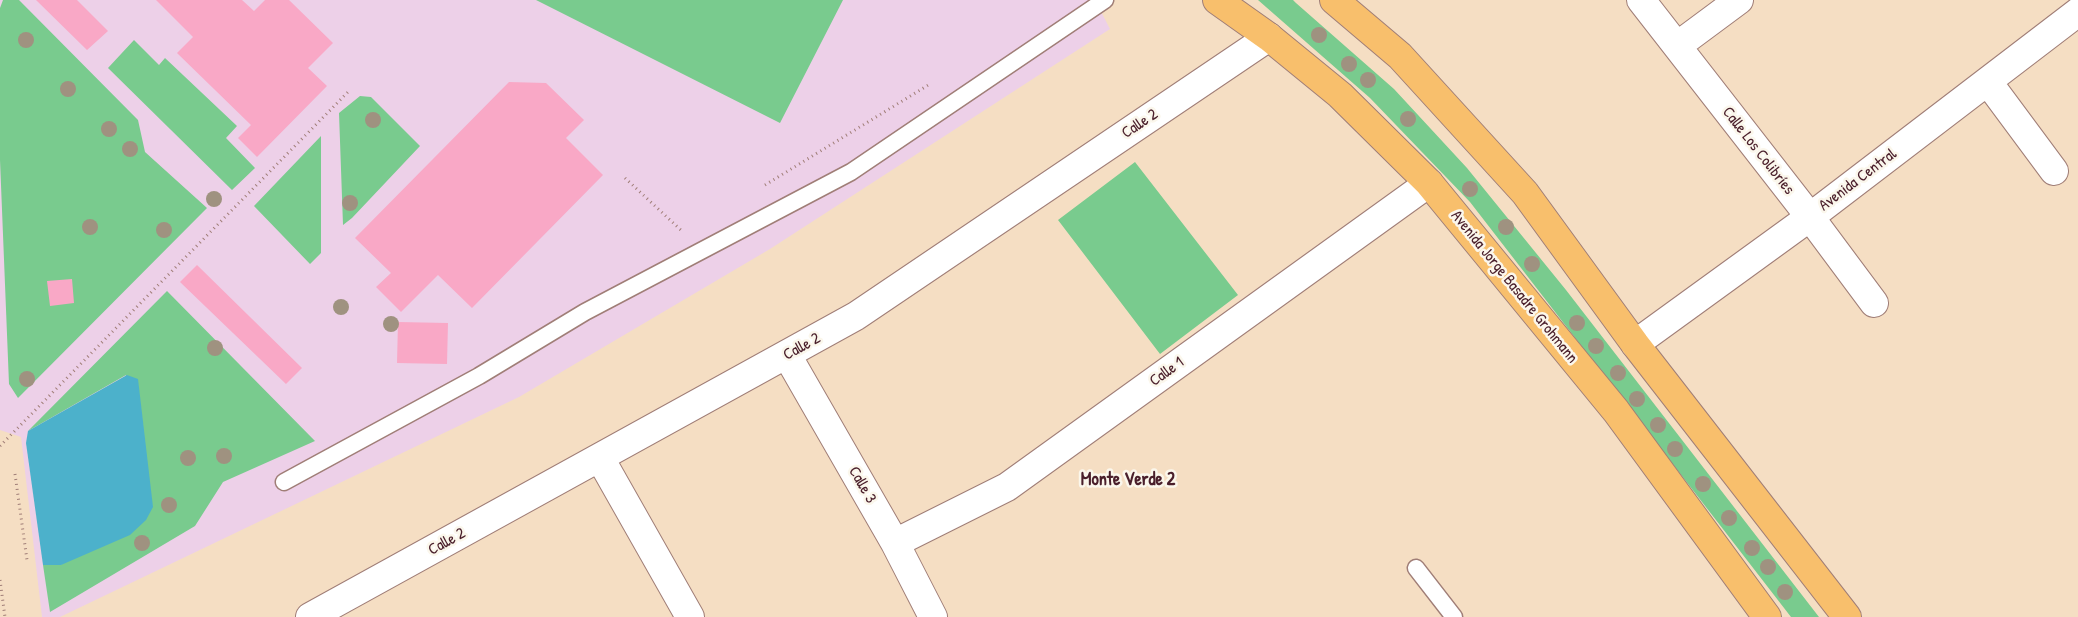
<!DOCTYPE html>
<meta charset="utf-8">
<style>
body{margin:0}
canvas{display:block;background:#f5dec3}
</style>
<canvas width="2078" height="617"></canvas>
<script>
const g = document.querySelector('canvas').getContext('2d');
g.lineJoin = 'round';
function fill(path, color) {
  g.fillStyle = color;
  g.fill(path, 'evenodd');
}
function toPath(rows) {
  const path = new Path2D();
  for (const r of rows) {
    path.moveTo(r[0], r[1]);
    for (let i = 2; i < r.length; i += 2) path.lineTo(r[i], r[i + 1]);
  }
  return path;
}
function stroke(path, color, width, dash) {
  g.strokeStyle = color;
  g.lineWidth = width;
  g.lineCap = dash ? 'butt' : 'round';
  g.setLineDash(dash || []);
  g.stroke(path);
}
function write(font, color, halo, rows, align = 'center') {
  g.font = font + ' "Patrick Hand",sans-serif';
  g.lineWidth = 5;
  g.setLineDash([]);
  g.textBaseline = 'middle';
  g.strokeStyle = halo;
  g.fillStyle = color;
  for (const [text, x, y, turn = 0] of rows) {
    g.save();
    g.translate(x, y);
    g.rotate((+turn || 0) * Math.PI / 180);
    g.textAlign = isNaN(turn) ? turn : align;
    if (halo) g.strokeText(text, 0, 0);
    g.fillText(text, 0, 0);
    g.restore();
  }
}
const built = toPath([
 [0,0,1095,0,1110,29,770,249,519,397,60,617,42,617,21,437,0,430]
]);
const green = toPath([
 [3,0,19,0,138,120,145,152,207,208,18,398,9,384,0,160,0,8],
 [536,0,843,0,780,123],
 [1258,0,1293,0,1296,3,1394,89,1467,168,1566,290,1819,617,1791,617,1470,202,1370,98],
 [134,40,159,65,165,58,237,126,226,138,255,168,232,190,108,68],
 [360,96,371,97,420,146,352,218,343,225,339,113],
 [321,136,321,253,310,264,254,206],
 [1135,162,1238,295,1160,354,1058,220],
 [167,291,315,441,223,482,195,526,50,612,43,565,61,565,126,375,28,431]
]);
const water = toPath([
 [127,375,138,379,153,507,146,520,130,535,61,565,43,565,26,443,28,431]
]);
const building = toPath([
 [36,0,77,0,108,31,87,50],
 [156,0,242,0,254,11,265,0,289,0,333,43,308,68,327,86,257,157,238,138,251,125,177,53,193,37],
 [509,82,546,83,584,120,566,138,603,175,472,308,438,275,401,312,376,287,391,273,355,238],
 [197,265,302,368,286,384,180,282],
 [72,279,74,303,50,306,47,281],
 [398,322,448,323,447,364,397,363]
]);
const path = toPath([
 [625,178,683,232],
 [765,185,930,84],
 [0,446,348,92],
 [15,474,27,560],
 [0,580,5,617]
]);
const lane = toPath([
 [284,482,479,376,585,312,851,172,1105,0],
 [1416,568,1454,617]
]);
const street = toPath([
 [1641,0,1810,217,1874,303],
 [1677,46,1739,0],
 [1988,82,2054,171],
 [1635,344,1810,217,2078,12],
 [787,355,895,543,933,617],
 [600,458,690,617],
 [895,543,1007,487,1429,183],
 [310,617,856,316,1269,37]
]);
const highway = toPath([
 [1217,0,1269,37,1340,95,1429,183,1616,411,1767,617],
 [1334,0,1400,56,1525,193,1635,344,1847,617]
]);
const trees = [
 [1319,35],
 [26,40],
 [1349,64],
 [1368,80],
 [68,89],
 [1408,119],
 [373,120],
 [109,129],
 [130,149],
 [1470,189],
 [214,199],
 [350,203],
 [90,227],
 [1506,227],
 [164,230],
 [1532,264],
 [341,307],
 [1577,323],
 [391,324],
 [1596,346],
 [215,348],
 [1618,373],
 [27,379],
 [1637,399],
 [1658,425],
 [1675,449],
 [224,456],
 [188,458],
 [1703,484],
 [169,505],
 [1729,518],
 [142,543],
 [1752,548],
 [1768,567],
 [1785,592]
];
const streetNames = [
 ["Calle 2",1140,124,-34],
 ["Calle Los Colibríes",1758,151,52],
 ["Avenida Central",1858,180,-37],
 ["Avenida Jorge Basadre Grohmann",1514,287,51],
 ["Calle 2",802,347,-29],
 ["Calle 1",1167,372,-36],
 ["Calle 3",862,485,60],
 ["Calle 2",447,542,-29]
];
const neighbourhoodNames = [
 ["Monte Verde 2",1128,480]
];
fill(built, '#edd0e8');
fill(green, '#79cb8e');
fill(water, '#4cb1cb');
fill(building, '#f9a8c6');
stroke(lane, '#a07e77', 19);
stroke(street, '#a07e77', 30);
stroke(highway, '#a07e77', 30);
stroke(path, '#a07e77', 3, [1, 4]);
stroke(lane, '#fff', 16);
stroke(street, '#fff', 28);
stroke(highway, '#f8bf6c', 28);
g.fillStyle = '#9f9280';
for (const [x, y] of trees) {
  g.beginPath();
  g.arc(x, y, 8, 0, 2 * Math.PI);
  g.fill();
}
write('16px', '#4a1f2b', '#fbf7ec', streetNames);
write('bold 18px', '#4a1f2b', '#fbf7ec', neighbourhoodNames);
</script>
